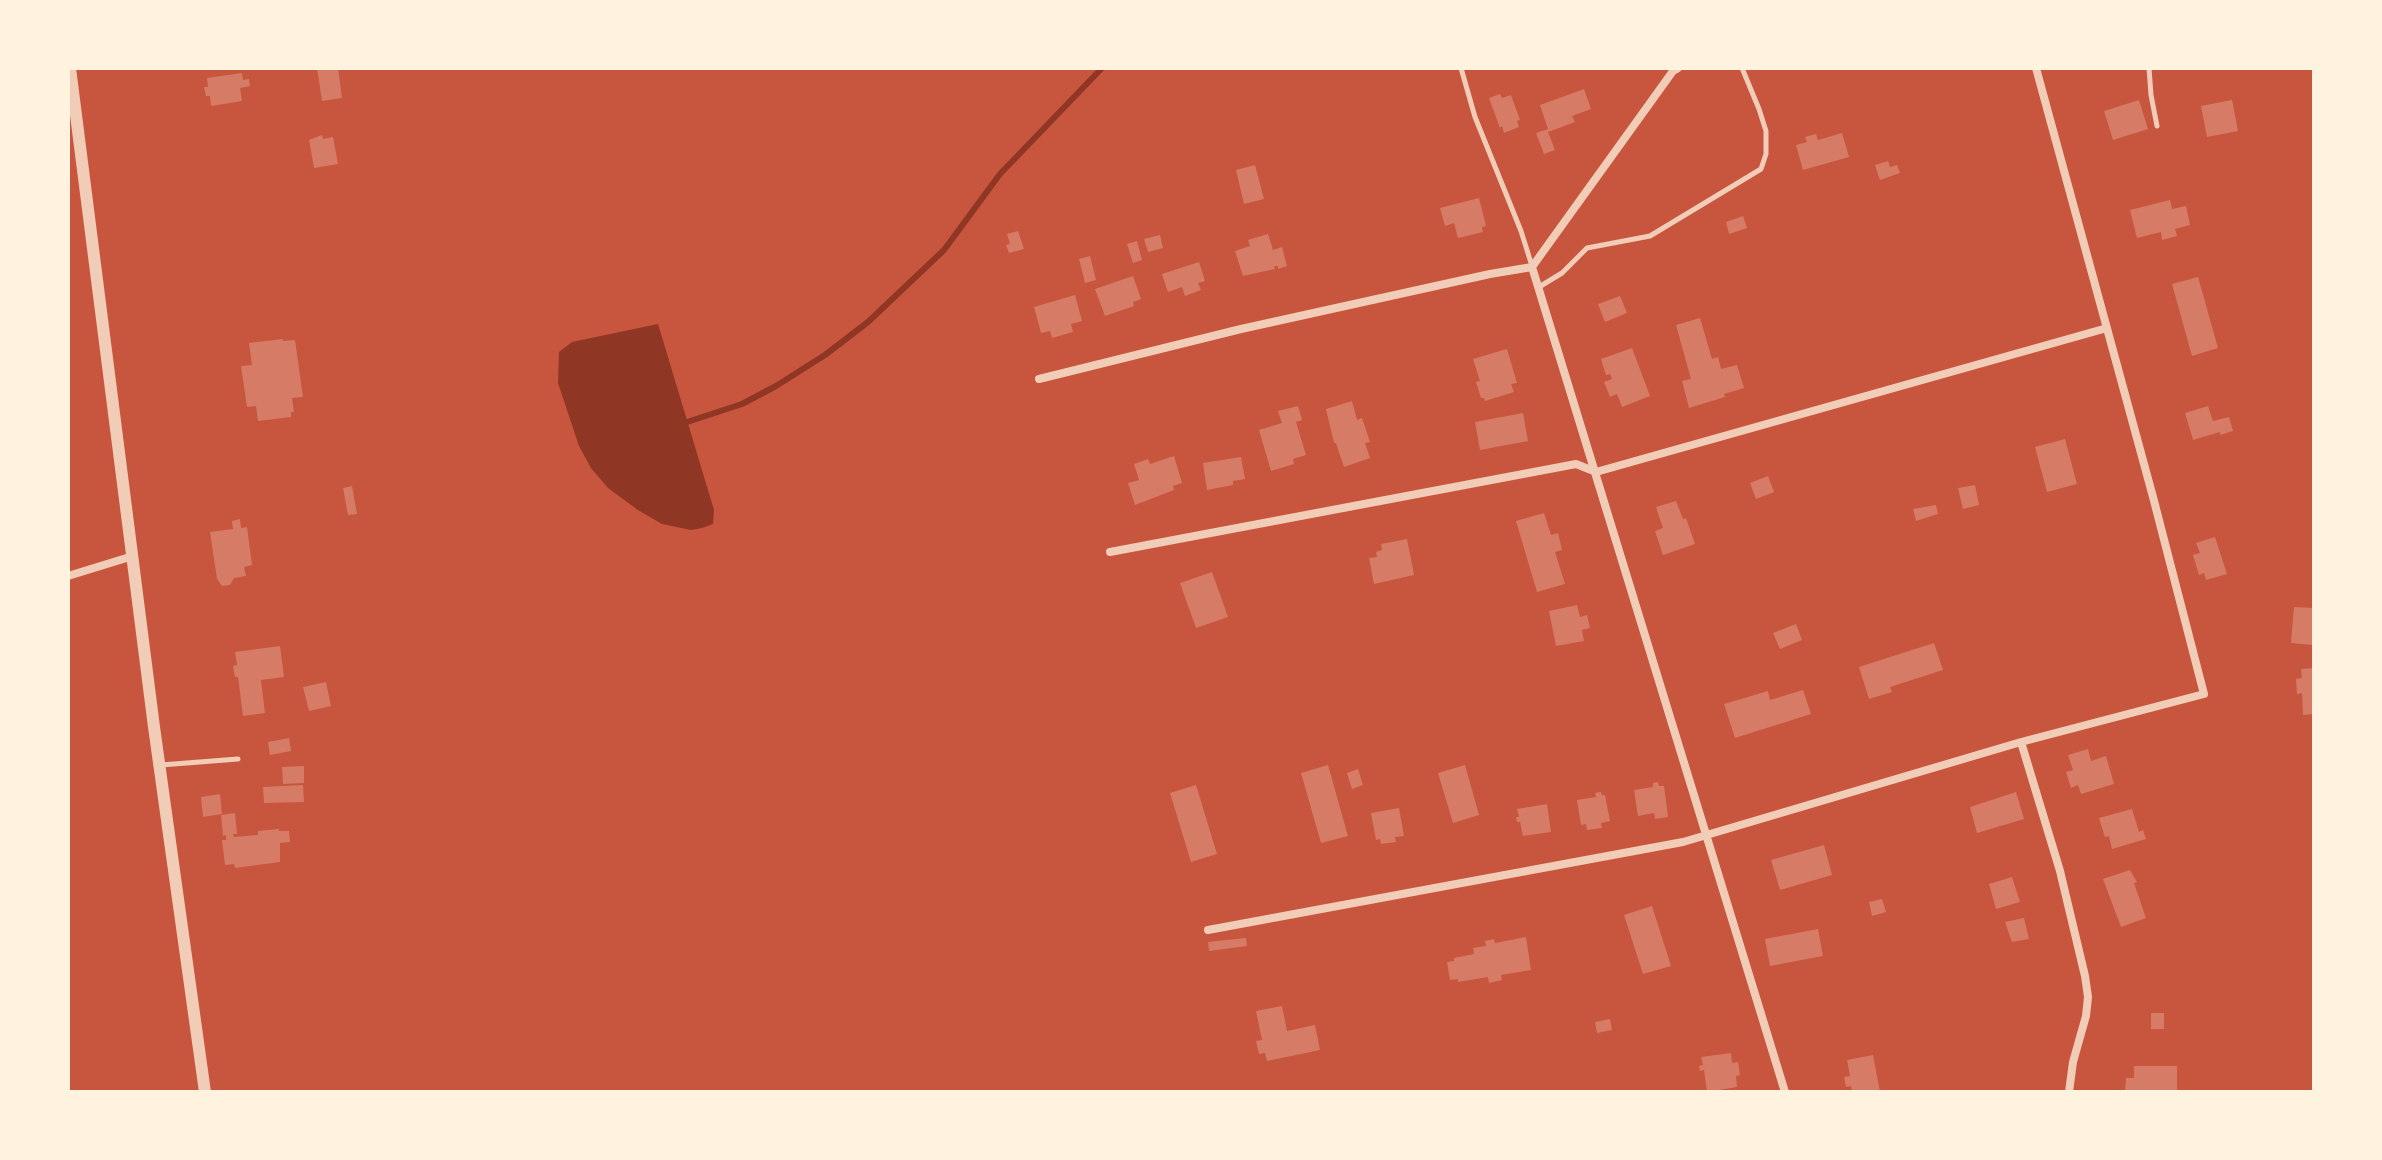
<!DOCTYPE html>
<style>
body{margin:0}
#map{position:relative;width:2382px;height:1160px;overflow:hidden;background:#c8553d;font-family:"Space Grotesk",sans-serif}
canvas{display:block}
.frame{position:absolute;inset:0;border:70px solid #fff3e0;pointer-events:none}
</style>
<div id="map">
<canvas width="2382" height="1160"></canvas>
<div class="frame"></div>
</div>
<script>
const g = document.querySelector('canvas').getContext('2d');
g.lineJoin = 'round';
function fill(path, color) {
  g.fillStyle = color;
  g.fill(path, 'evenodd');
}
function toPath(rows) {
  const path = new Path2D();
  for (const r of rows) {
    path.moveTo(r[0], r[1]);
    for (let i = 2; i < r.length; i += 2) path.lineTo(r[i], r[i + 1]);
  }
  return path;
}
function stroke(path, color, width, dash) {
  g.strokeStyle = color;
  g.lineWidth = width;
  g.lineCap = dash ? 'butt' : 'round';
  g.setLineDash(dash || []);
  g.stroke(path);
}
const water = toPath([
 [658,324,714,510,713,524,702,528,691,530,662,524,638,510,608,488,591,468,579,446,558,383,559,352,572,342]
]);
const stream = toPath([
 [681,424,742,404,776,386,825,355,868,322,944,250,1000,174,1102,68]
]);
const building = toPath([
 [317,68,338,68,342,98,322,101],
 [242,73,243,80,249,79,250,86,240,88,242,101,211,106,210,96,206,96,204,87,208,87,207,78],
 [1584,89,1591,109,1572,116,1575,122,1548,132,1555,150,1544,154,1536,133,1548,129,1540,105],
 [1500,94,1502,98,1511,95,1520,120,1517,121,1519,127,1504,133,1502,126,1500,128,1489,98],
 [2139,100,2148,129,2113,140,2104,111],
 [2232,100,2238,131,2207,137,2201,106],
 [1842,133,1849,157,1803,170,1796,145,1807,142,1805,137,1816,134,1818,140],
 [322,135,323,139,333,137,338,164,314,168,309,140],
 [1888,161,1890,167,1897,165,1900,173,1880,180,1875,165],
 [1255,165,1264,199,1244,204,1236,170],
 [1479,198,1486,226,1482,227,1483,232,1458,238,1454,223,1445,226,1440,208],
 [2170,200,2172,209,2186,206,2190,225,2175,229,2177,236,2162,240,2161,232,2137,238,2130,210],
 [1743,216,1747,228,1729,234,1726,222],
 [1018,231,1024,249,1009,253,1006,245,1010,244,1007,234],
 [1268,234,1273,250,1282,247,1287,266,1278,269,1278,266,1274,266,1275,269,1243,276,1235,251,1250,246,1248,240],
 [1160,235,1163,248,1148,252,1144,239],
 [1137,241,1142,260,1133,263,1127,244],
 [1090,256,1096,280,1085,283,1079,259],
 [1199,262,1205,281,1198,283,1201,290,1185,296,1182,287,1168,292,1162,274],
 [1133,276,1141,299,1133,302,1134,306,1105,316,1095,289],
 [2198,277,2218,348,2192,356,2172,284],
 [1075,295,1082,321,1071,324,1073,332,1052,338,1050,331,1041,333,1034,307],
 [1620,296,1627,313,1605,322,1598,304],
 [1700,318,1712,359,1718,357,1721,369,1737,365,1744,388,1724,394,1725,397,1689,408,1682,381,1691,379,1676,325],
 [283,339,283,341,295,340,303,397,292,398,294,412,291,412,291,417,258,421,256,406,247,407,241,366,252,365,249,343],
 [1632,348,1650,396,1622,407,1617,394,1610,397,1604,382,1612,379,1610,374,1606,375,1601,359],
 [1507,349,1517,383,1511,384,1514,392,1485,401,1484,398,1481,398,1476,382,1480,381,1473,359],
 [1352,401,1357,420,1362,418,1370,442,1365,443,1370,458,1344,467,1336,443,1334,443,1326,409],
 [1298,406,1302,420,1296,422,1306,455,1293,459,1294,464,1271,471,1259,430,1282,423,1278,411],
 [2208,406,2213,421,2229,417,2233,431,2220,435,2220,432,2193,440,2185,413],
 [1523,413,1528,441,1480,450,1475,422],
 [2065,439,2077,484,2047,492,2035,447],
 [1174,456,1182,483,1173,486,1174,490,1135,505,1128,483,1139,480,1134,464,1148,459,1150,464],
 [1241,457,1245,479,1233,481,1233,485,1207,490,1203,463],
 [1768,476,1774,492,1756,499,1750,483],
 [1975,485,1979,505,1963,509,1958,488],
 [352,486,357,514,348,515,343,488],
 [1676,501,1683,519,1686,518,1695,544,1663,555,1655,531,1663,528,1656,507],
 [1936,505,1938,514,1916,521,1913,509],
 [1544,513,1551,535,1558,533,1562,550,1555,552,1565,584,1537,592,1516,521],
 [240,519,241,528,247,527,252,565,244,567,246,576,234,578,230,585,222,586,217,579,210,532,233,529,232,521],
 [2215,537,2227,574,2206,580,2204,573,2199,575,2193,555,2200,553,2196,543],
 [1407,539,1414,575,1374,584,1369,558,1377,557,1376,552,1382,550,1381,544],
 [1212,572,1228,617,1196,628,1180,583],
 [1577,605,1580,617,1587,615,1590,628,1582,630,1584,641,1556,646,1549,611],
 [2294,607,2314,608,2314,645,2291,643],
 [1796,624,1802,640,1780,649,1773,633],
 [1934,643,1943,670,1890,687,1892,692,1869,699,1859,667],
 [280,646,284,677,261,680,265,713,243,716,238,677,235,677,233,666,237,665,235,652],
 [2314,668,2314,714,2303,715,2302,693,2297,694,2296,679,2302,678,2301,669],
 [326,682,331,706,309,711,303,687],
 [1803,690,1811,714,1735,738,1724,704,1768,691,1770,700],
 [289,738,291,751,270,755,268,742],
 [2088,749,2091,761,2106,756,2114,784,2081,794,2078,785,2071,788,2066,772,2073,770,2068,755],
 [1328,765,1348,836,1321,843,1301,773],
 [1465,765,1479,815,1453,823,1438,773],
 [304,766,304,783,283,784,282,767],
 [1358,769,1363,785,1352,789,1347,773],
 [1658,782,1659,786,1664,786,1668,817,1655,819,1654,813,1638,816,1634,790,1653,787,1653,783],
 [303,785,304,802,264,803,263,787],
 [1196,785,1217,854,1191,862,1170,793],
 [1601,792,1602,795,1605,795,1610,821,1601,823,1602,828,1587,830,1586,824,1581,825,1577,800,1596,797,1595,793],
 [2016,792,2024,819,1977,833,1970,807],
 [220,794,222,814,203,817,201,797],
 [1547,804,1551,832,1523,836,1520,822,1517,822,1516,817,1519,817,1517,809],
 [1399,808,1404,836,1395,837,1396,842,1381,844,1380,839,1376,840,1371,813],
 [2132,809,2139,832,2143,830,2146,839,2112,849,2109,836,2105,837,2099,818],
 [235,813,237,834,233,834,234,837,258,835,258,831,279,829,279,831,289,831,290,842,280,843,280,862,235,868,234,864,225,865,222,840,226,840,226,835,223,836,221,815],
 [1824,845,1832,875,1780,890,1771,860],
 [2130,870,2137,882,2134,883,2146,918,2121,927,2103,879],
 [2012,877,2020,902,1996,909,1989,884],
 [1882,899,1886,912,1872,916,1869,902],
 [1652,906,1671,966,1643,974,1624,915],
 [2024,918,2029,939,2012,942,2005,922],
 [1818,929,1823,956,1770,966,1765,939],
 [1526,937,1531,970,1501,975,1502,980,1489,983,1488,977,1458,982,1458,979,1450,980,1447,962,1454,961,1454,958,1474,954,1473,948,1486,946,1485,941,1494,939,1495,943],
 [1246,938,1247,946,1209,951,1208,942],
 [1282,1006,1287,1031,1315,1025,1320,1050,1267,1061,1265,1053,1259,1054,1256,1041,1262,1040,1256,1011],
 [2151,1013,2164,1013,2164,1029,2151,1029],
 [1610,1019,1612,1030,1597,1033,1595,1022],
 [1731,1053,1732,1063,1738,1062,1740,1075,1736,1076,1737,1087,1707,1092,1704,1070,1700,1071,1699,1066,1703,1065,1701,1057],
 [1873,1055,1880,1092,1852,1092,1851,1086,1846,1087,1844,1077,1850,1076,1847,1060],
 [2134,1066,2177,1066,2177,1092,2125,1092,2126,1078,2134,1078]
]);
const service = toPath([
 [1461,68,1475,117,1521,231,1532,266],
 [2149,68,2151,95,2157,126],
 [1539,287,1562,273,1587,248,1650,236,1761,169,1766,154,1766,131,1759,109,1742,68],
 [161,765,238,759]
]);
const minor = toPath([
 [1532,267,1785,1092],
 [1039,379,1241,329,1490,274,1532,267,1673,71,1678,68],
 [1110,552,1576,464,1596,472,2107,328],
 [68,576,133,556],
 [2021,742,2060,871,2085,976,2088,997,2086,1016,2073,1062,2069,1092],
 [1208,930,1683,842,2021,742,2204,694,2153,497,2036,68]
]);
const tertiary = toPath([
 [70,68,154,727,205,1092]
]);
fill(water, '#8f3625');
stroke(stream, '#8f3625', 6);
fill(building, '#d67c66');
stroke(service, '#f1ccb7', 5);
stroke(minor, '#f1ccb7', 8);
stroke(tertiary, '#f1ccb7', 12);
</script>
